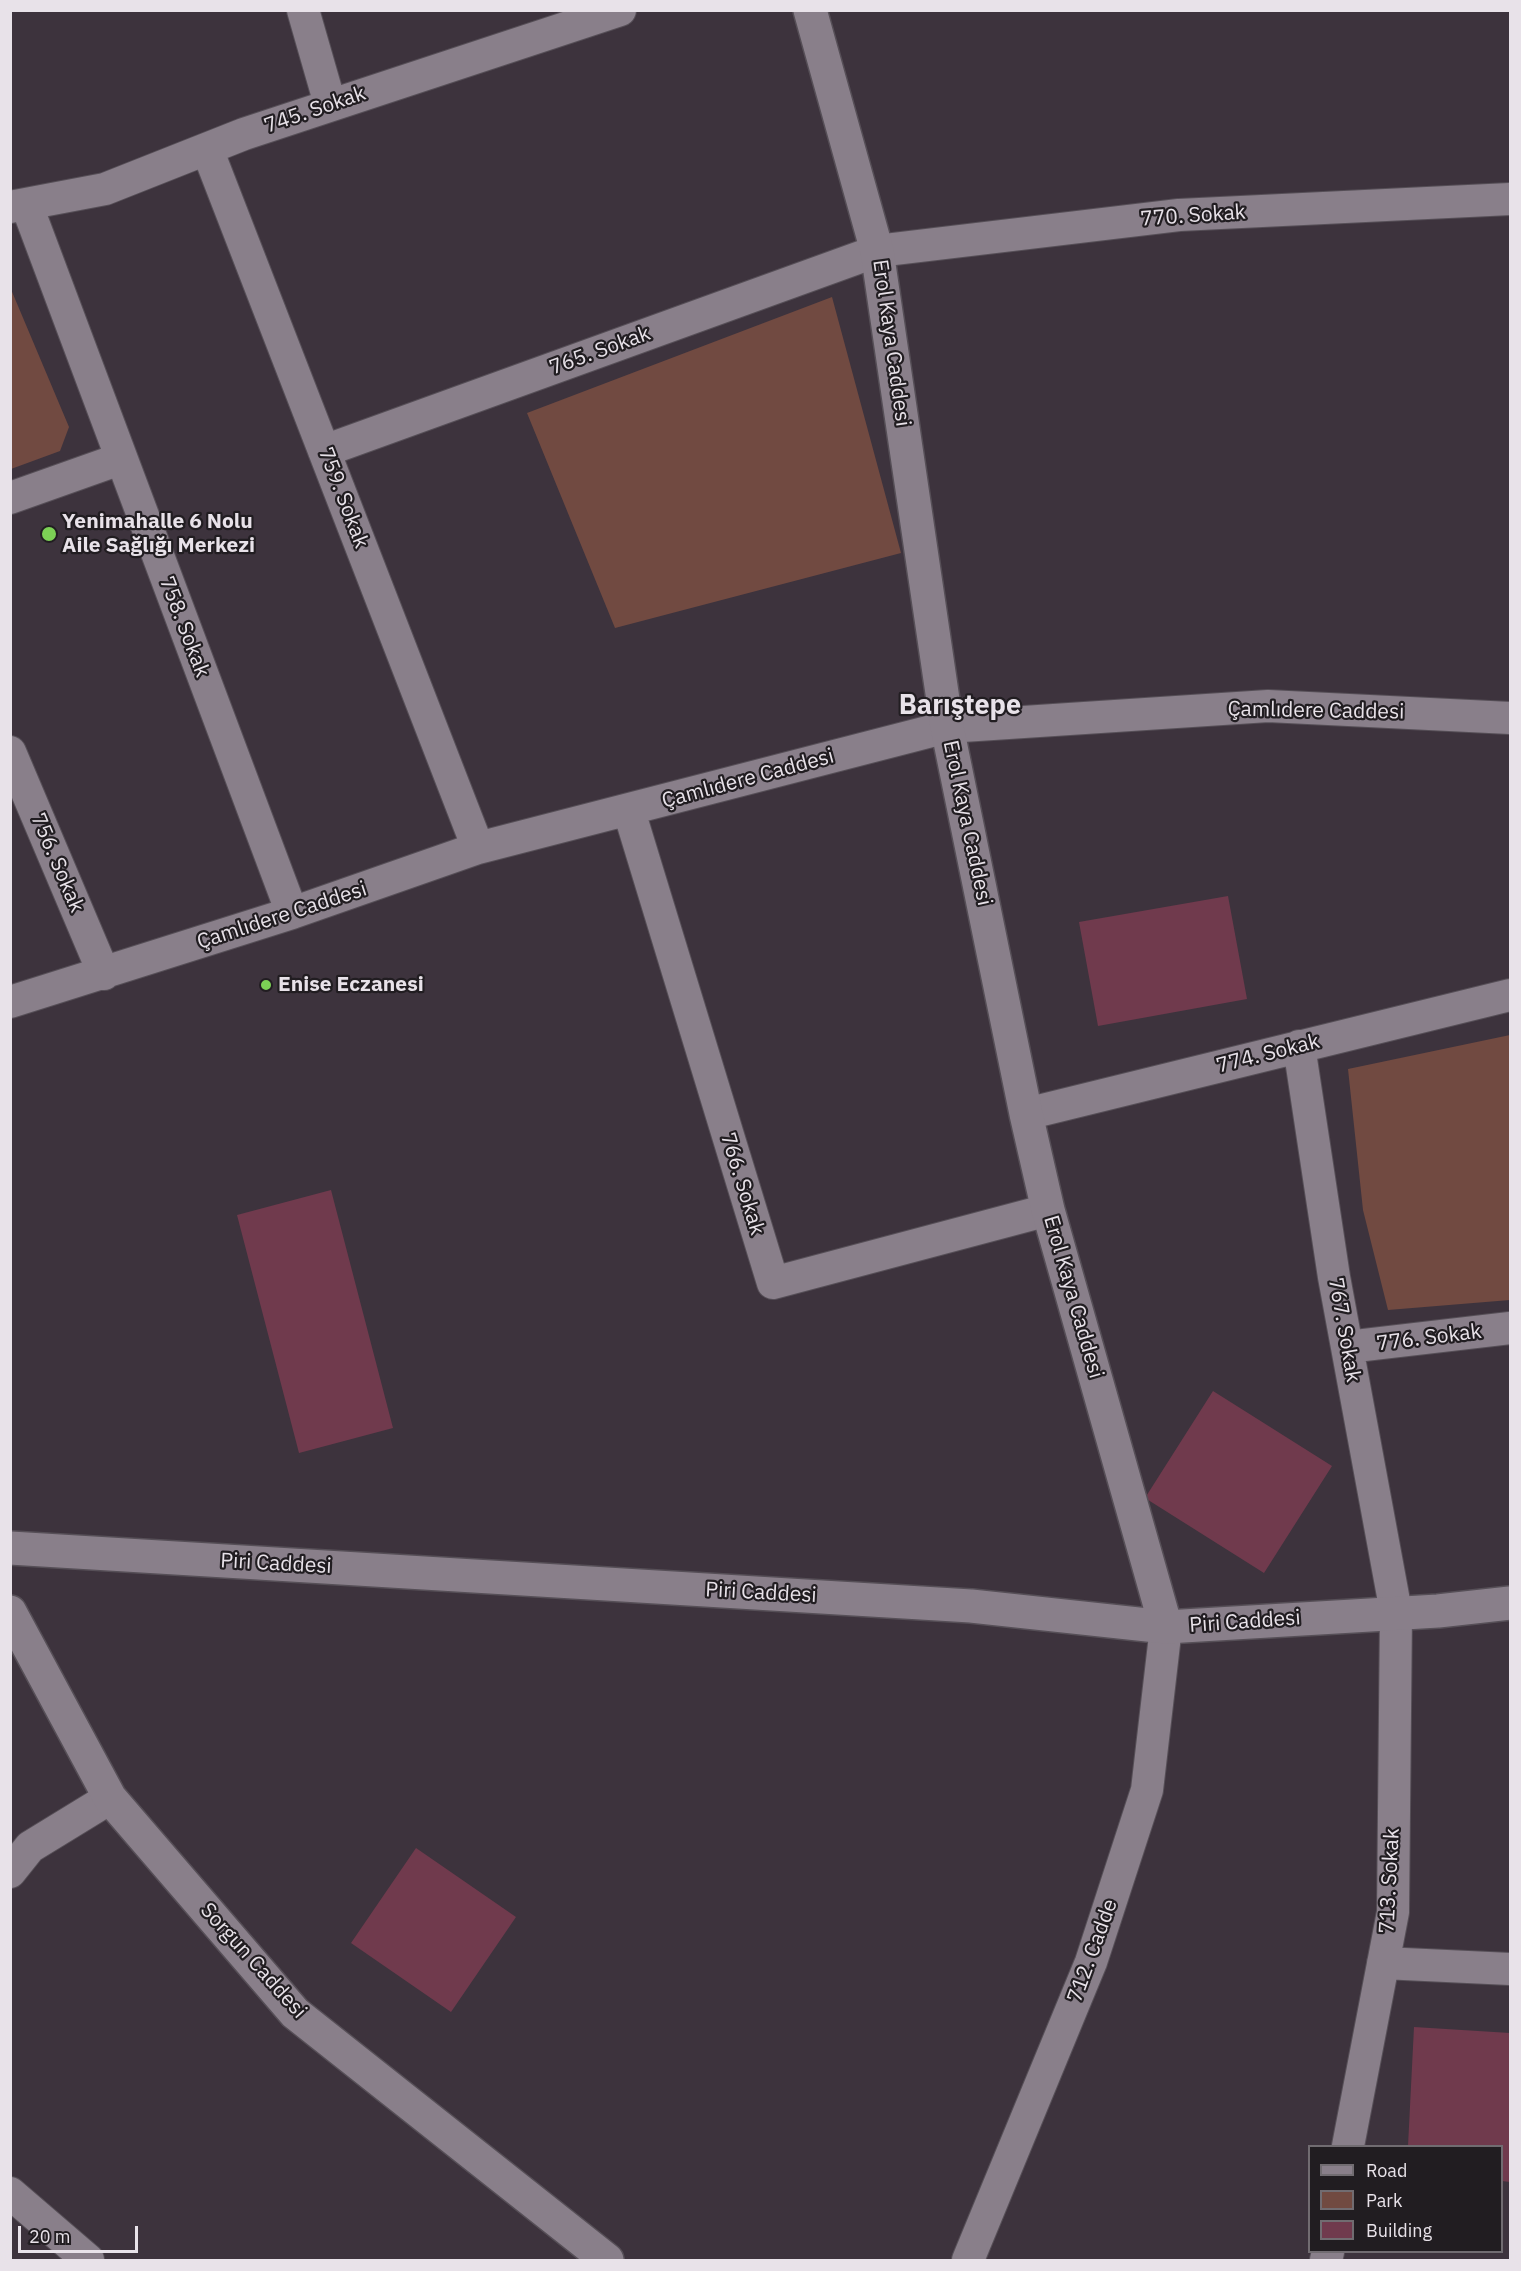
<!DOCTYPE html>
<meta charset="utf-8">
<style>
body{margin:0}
#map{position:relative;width:1521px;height:2271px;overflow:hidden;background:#3d333d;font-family:"IBM Plex Sans",sans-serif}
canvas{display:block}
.frame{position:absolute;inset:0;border:12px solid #e8e2e9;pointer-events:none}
.legend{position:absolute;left:1308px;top:2145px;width:195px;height:108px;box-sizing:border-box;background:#211d21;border:2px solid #716c71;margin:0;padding:8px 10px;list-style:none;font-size:18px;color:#e8e2e9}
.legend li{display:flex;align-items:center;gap:12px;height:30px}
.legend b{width:30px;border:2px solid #716c71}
.scale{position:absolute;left:18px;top:2226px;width:120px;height:27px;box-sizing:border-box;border:3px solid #e8e2e9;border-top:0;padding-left:8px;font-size:18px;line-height:21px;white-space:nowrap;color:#e8e2e9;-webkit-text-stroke:4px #211d21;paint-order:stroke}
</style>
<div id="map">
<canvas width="1521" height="2271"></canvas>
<div class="frame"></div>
<ul class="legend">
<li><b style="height:8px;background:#897f8a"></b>Road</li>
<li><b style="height:16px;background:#714a41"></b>Park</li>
<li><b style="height:16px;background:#703a4d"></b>Building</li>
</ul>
<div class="scale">20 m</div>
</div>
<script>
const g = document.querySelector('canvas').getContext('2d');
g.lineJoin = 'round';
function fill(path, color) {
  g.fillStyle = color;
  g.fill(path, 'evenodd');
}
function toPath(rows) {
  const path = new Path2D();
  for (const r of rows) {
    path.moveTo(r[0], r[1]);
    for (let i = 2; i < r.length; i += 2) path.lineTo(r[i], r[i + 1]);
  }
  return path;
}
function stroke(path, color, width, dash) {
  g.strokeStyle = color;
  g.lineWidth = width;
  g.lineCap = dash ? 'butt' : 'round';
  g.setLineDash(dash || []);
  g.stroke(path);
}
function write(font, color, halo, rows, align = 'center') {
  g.font = font + ' "IBM Plex Sans",sans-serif';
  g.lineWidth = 4.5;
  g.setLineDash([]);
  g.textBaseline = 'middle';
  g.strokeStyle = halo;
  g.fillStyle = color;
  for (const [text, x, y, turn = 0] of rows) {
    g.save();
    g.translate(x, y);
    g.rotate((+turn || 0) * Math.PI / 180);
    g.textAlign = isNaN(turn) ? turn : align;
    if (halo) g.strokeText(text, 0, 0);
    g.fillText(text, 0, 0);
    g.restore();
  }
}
const green = toPath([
 [10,287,69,427,60,451,11,469],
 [832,297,901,553,615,628,527,413],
 [1510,1035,1510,1300,1388,1310,1363,1210,1348,1069]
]);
const building = toPath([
 [1228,896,1247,999,1098,1026,1079,922],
 [331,1190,393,1428,299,1453,237,1215],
 [1213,1391,1332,1466,1264,1573,1145,1498],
 [416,1848,516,1917,451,2012,351,1943],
 [1414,2027,1510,2033,1510,2182,1502,2181,1502,2146,1408,2146]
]);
const minor = toPath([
 [303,10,330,104],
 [207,149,478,848],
 [27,206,292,913],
 [10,207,105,189,244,134,620,10],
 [324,451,877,251,1179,215,1510,199],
 [10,498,120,459],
 [10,752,104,974],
 [629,811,773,1283,1048,1210],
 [10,1002,292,913,478,848,947,727,1268,706,1510,718],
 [1299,1046,1334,1277,1396,1612,1393,1912,1348,2146],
 [1026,1114,1510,995],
 [1347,1347,1510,1328],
 [10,1872,30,1847,110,1798],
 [1383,1963,1510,1969],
 [10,2193,88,2260],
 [968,2260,1091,1962,1147,1790,1166,1627],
 [1326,2260,1328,2252]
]);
const tertiary = toPath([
 [810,10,877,251,947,727,1026,1114,1048,1210,1166,1627],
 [10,1548,971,1606,1166,1627,1438,1611,1510,1603],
 [10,1612,110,1798,295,2013,607,2260]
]);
const markers = [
 [49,534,8,"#7cd155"],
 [266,985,6,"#7cd155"]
];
const streetNames = [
 ["745. Sokak",315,110,-19],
 ["770. Sokak",1193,216,-4],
 ["Erol Kaya Caddesi",891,343,82],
 ["765. Sokak",600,351,-20],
 ["759. Sokak",343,498,69],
 ["758. Sokak",184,627,69],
 ["Çamlıdere Caddesi",1316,711,1],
 ["Çamlıdere Caddesi",748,779,-15],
 ["Erol Kaya Caddesi",967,823,78],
 ["756. Sokak",57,863,67],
 ["Çamlıdere Caddesi",282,916,-18],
 ["774. Sokak",1268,1054,-14],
 ["766. Sokak",742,1184,73],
 ["Erol Kaya Caddesi",1073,1297,74],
 ["767. Sokak",1344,1330,80],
 ["776. Sokak",1429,1338,-7],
 ["Piri Caddesi",276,1564,3],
 ["Piri Caddesi",761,1593,3],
 ["Piri Caddesi",1245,1622,-4],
 ["713. Sokak",1390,1881,-87],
 ["712. Cadde",1093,1951,-70],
 ["Sorgun Caddesi",253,1961,48]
];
const poiNames = [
 ["Yenimahalle 6 Nolu",62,522],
 ["Aile Sağlığı Merkezi",62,546],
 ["Enise Eczanesi",278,985]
];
const districtNames = [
 ["Barıştepe",960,706]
];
fill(green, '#714a41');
fill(building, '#703a4d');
stroke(minor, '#564f57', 34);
stroke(tertiary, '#564f57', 36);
stroke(minor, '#897f8a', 32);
stroke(tertiary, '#897f8a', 33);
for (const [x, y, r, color] of markers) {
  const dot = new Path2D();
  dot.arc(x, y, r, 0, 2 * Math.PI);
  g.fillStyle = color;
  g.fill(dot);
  stroke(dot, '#211d21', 2);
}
write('21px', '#e8e2e9', '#211d21', streetNames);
write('bold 21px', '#e8e2e9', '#211d21', poiNames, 'left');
write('bold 27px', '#e8e2e9', '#211d21', districtNames);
</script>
